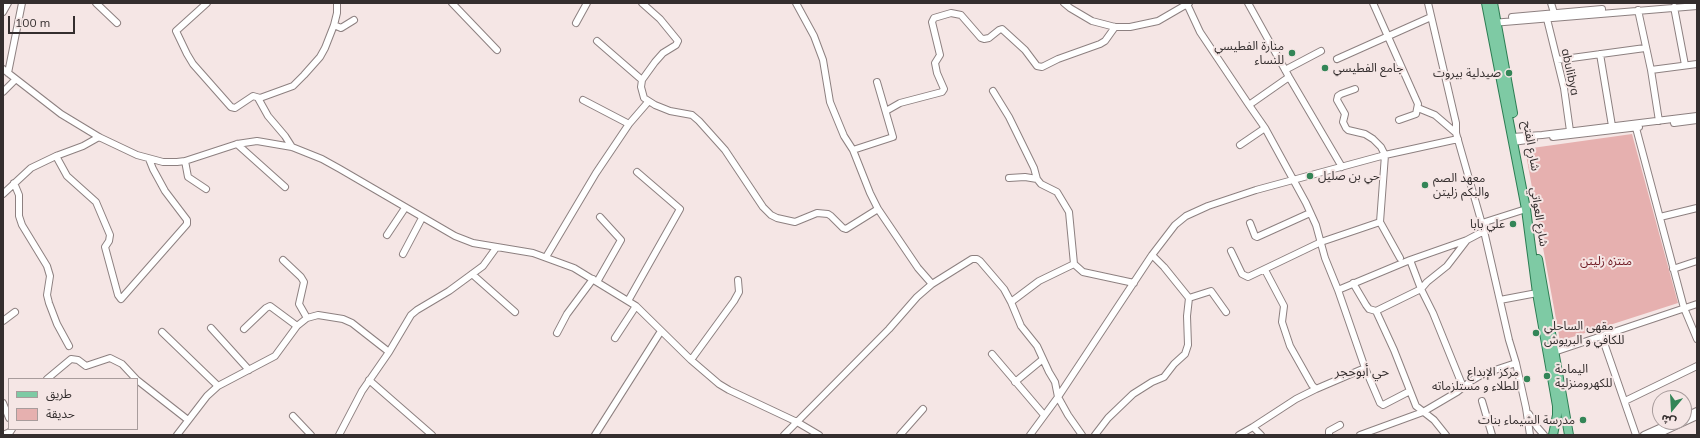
<!DOCTYPE html>
<meta charset="utf-8">
<style>
body{margin:0}
#map{position:relative;width:1700px;height:438px;overflow:hidden;background:#f5e6e5;font-family:Mulish,"Noto Sans Arabic",sans-serif}
canvas{display:block}
.frame{position:absolute;inset:0;border:4px solid #342e2e;pointer-events:none}
.legend{position:absolute;left:8px;top:378px;width:130px;height:52px;box-sizing:border-box;background:#f5e6e5;border:1px solid #a89c9c;margin:0;padding:5px 7px;list-style:none;font-size:12px;color:#342e2e}
.legend li{display:flex;align-items:center;gap:8px;height:20px}
.legend b{width:20px;border:1px solid #a89c9c}
.north{position:absolute;left:1652px;top:390px;width:40px;height:40px;box-sizing:border-box;background:#f5e6e5;border:1px solid #a89c9c;border-radius:50%;rotate:198deg;font-size:11px;font-weight:700;line-height:16px;text-align:center;color:#342e2e}
.north::after{content:'';display:block;margin:auto;width:14px;height:18px;background:#338557;clip-path:polygon(50% 0,100% 100%,50% 72%,0 100%)}
.scale{position:absolute;left:8px;top:16px;width:67px;height:18px;box-sizing:border-box;border:2px solid #342e2e;border-top:0;padding-left:5px;font-size:12px;line-height:14px;white-space:nowrap;color:#342e2e;-webkit-text-stroke:3px #f5e6e5;paint-order:stroke}
</style>
<div id="map">
<canvas width="1700" height="438"></canvas>
<div class="frame"></div>
<ul class="legend">
<li><b style="height:5px;background:#7ecaa4"></b>طريق</li>
<li><b style="height:11px;background:#e6b0af"></b>حديقة</li>
</ul>
<div class="north">ش</div>
<div class="scale">100 m</div>
</div>
<script>
const g = document.querySelector('canvas').getContext('2d');
g.lineJoin = 'round';
function fill(path, color) {
  g.fillStyle = color;
  g.fill(path, 'evenodd');
}
function toPath(rows) {
  const path = new Path2D();
  for (const r of rows) {
    path.moveTo(r[0], r[1]);
    for (let i = 2; i < r.length; i += 2) path.lineTo(r[i], r[i + 1]);
  }
  return path;
}
function stroke(path, color, width, dash) {
  g.strokeStyle = color;
  g.lineWidth = width;
  g.lineCap = dash ? 'butt' : 'round';
  g.setLineDash(dash || []);
  g.stroke(path);
}
function write(font, color, halo, rows, align = 'center') {
  g.font = font + ' Mulish,"Noto Sans Arabic",sans-serif';
  g.lineWidth = 4;
  g.setLineDash([]);
  g.textBaseline = 'middle';
  g.strokeStyle = halo;
  g.fillStyle = color;
  for (const [text, x, y, turn = 0] of rows) {
    g.save();
    g.translate(x, y);
    g.rotate((+turn || 0) * Math.PI / 180);
    g.textAlign = isNaN(turn) ? turn : align;
    if (halo) g.strokeText(text, 0, 0);
    g.fillText(text, 0, 0);
    g.restore();
  }
}
const green = toPath([
 [1632,134,1678,303,1560,341,1525,149]
]);
const minor = toPath([
 [96,3,117,23],
 [207,3,176,31,187,54,193,64,231,107,235,108,253,96,260,98,293,86,304,75,320,57,325,48,334,25,337,13,337,3],
 [452,3,497,50],
 [642,3,660,19,678,41,676,45,663,53,655,62,642,80,641,87,644,98,655,105,670,111,692,115,699,121,725,150,763,207,771,215,777,218,795,222,817,213,828,214,831,216,843,228,846,229,878,209],
 [796,3,814,36,823,60,830,102,844,136,853,150,870,193,878,209,918,268,932,284],
 [1064,3,1070,8,1092,21,1115,27,1130,27,1158,21,1189,3],
 [1248,3,1289,77,1342,167],
 [1373,3,1418,104,1416,114,1399,120],
 [1428,3,1456,123,1456,133,1484,231,1509,340,1516,363,1526,408,1530,435],
 [1551,3,1554,13],
 [1187,4,1200,32,1249,105,1289,77],
 [1674,7,1685,65],
 [1638,10,1651,70,1659,121],
 [3,12,8,3],
 [1512,17,1602,9],
 [1547,19,1564,88,1570,131],
 [576,23,587,3],
 [1492,23,1697,6],
 [334,25,341,28,354,20],
 [597,41,642,80],
 [1600,54,1612,126],
 [1337,59,1431,17],
 [1557,60,1645,48],
 [3,69,61,114,99,137,137,155,163,162,177,162,185,161,237,144,257,141,292,147,322,159,340,169,455,236,473,243,533,253,574,268,636,306,691,360,719,384,729,390,797,422,819,435],
 [1285,70,1321,51],
 [1651,70,1697,64],
 [8,73,22,3],
 [1355,89,1341,94,1338,96,1337,100,1345,114,1343,122,1346,128,1348,130,1365,134,1373,139,1381,147,1385,155,1380,222,1400,258],
 [993,91,1009,117,1034,168,1037,179,1041,184,1057,192,1069,212,1074,264],
 [3,92,15,80],
 [258,98,268,116,285,136,292,147],
 [583,100,629,124,648,102],
 [1418,108,1435,115,1456,133],
 [886,111,900,103,942,92,944,89,937,73,935,63,940,55,932,22,934,18,951,13,961,15,981,38,984,39,989,38,999,30,1002,29,1025,50,1037,66,1042,67,1058,59,1100,44,1105,41,1115,27],
 [1674,123,1697,120],
 [1265,128,1306,203,1316,225,1325,258,1338,290,1410,260,1467,240],
 [1636,128,1684,308,1697,339],
 [1512,137,1542,135,1697,116],
 [1553,137,1639,127],
 [1513,142,1534,139],
 [237,144,285,187],
 [1240,145,1265,128,1249,105],
 [853,150,893,137,877,82],
 [56,156,67,176,96,202,110,235,109,241,105,247,118,295,121,299,187,224,187,220,165,191,153,169,149,159],
 [185,161,188,177,206,189],
 [1009,178,1025,177,1037,179],
 [14,183,19,195,19,216,22,225,47,266,50,276,47,295,49,303,57,324,69,346],
 [3,194,31,168,56,156,83,146,99,137],
 [1660,217,1697,208],
 [1250,223,1255,236,1257,237,1310,213],
 [1482,223,1526,209],
 [387,235,405,208],
 [1231,251,1242,274,1248,277,1321,242,1380,222],
 [403,254,422,218],
 [546,257,596,173,629,124],
 [283,260,301,277,304,282,299,304,307,318],
 [1410,260,1421,289,1433,313,1463,387],
 [1673,269,1697,261],
 [1265,270,1284,306,1282,322,1290,346,1312,385,1316,389],
 [472,274,515,312],
 [597,282,621,240,600,217],
 [1353,283,1366,305,1369,309,1376,311,1394,350,1416,406,1434,420,1446,435],
 [1338,290,1365,368,1380,403,1383,405,1410,391],
 [1189,298,1211,291,1226,312],
 [1500,300,1537,293],
 [628,301,680,209,637,172],
 [1011,302,1021,326,1037,346,1049,372,1055,382,1058,397,1068,415,1082,435],
 [1376,311,1421,289,1427,282,1447,266,1467,240,1484,231],
 [3,321,15,312],
 [211,328,249,370],
 [244,329,266,308,270,306,297,326],
 [162,332,218,386],
 [557,333,567,314,593,279],
 [1602,337,1636,435],
 [615,338,636,306],
 [1554,352,1697,304],
 [992,354,1044,415],
 [691,360,734,301,739,292,738,280],
 [47,379,71,359,78,360,86,366,110,358,122,364,136,379],
 [137,380,188,420],
 [369,380,432,435],
 [1015,382,1043,359],
 [1482,401,1492,435],
 [1625,401,1697,366],
 [3,403,9,418],
 [1529,414,1537,427,1544,435],
 [293,416,311,435],
 [1684,417,1697,411],
 [1684,422,1697,416],
 [1253,427,1296,399,1316,389,1365,368],
 [3,435,10,432,12,429],
 [177,435,207,396,218,386,275,356,297,326,307,318,318,315,343,319,352,323,389,352],
 [339,435,362,391,389,352,411,315,417,310,449,291,483,266,496,248],
 [595,435,661,331],
 [784,435,889,329,917,297,932,284,972,259,977,259,980,261,1004,289,1011,302,1039,281,1074,264,1083,272,1134,283],
 [900,435,923,409],
 [1030,435,1058,397,1152,255,1175,225,1186,216,1208,206,1256,190,1385,155,1458,139],
 [1095,435,1108,418,1133,394,1152,382,1164,377,1174,364,1185,354,1188,345,1187,316,1189,298,1164,267,1152,255],
 [1239,435,1253,427,1261,435],
 [1329,435,1329,431,1340,425],
 [1360,435,1423,412,1457,392,1471,381,1483,374,1516,363],
 [1644,435,1673,422],
 [1656,435,1684,422]
]);
const major = toPath([
 [1486,3,1526,209,1537,293,1557,406,1557,415,1553,435],
 [1493,3,1513,113],
 [1538,259,1569,435]
]);
const markers = [
 [1292,53,4,"#338557"],
 [1325,68,4,"#338557"],
 [1509,73,4,"#338557"],
 [1310,176,4,"#338557"],
 [1425,185,4,"#338557"],
 [1513,224,4,"#338557"],
 [1536,333,4,"#338557"],
 [1547,376,4,"#338557"],
 [1527,379,4,"#338557"],
 [1583,420,4,"#338557"]
];
const poiNames = [
 ["منارة الفطيسي",1284,46],
 ["للنساء",1284,60],
 ["جامع الفطيسي",1333,68,"left"],
 ["صيدلية بيروت",1501,73],
 ["حي بن صليل",1318,176,"left"],
 ["معهد الصم",1433,178,"left"],
 ["والبكم زليتن",1433,192,"left"],
 ["علي بابا",1505,224],
 ["مقهى الساحلي",1544,326,"left"],
 ["للكافي و البريوش",1544,340,"left"],
 ["اليمامة",1555,369,"left"],
 ["للكهرومنزلية",1555,383,"left"],
 ["مركز الإبداع",1519,372],
 ["للطلاء و مستلزماته",1519,386],
 ["مدرسة الشيماء بنات",1575,420]
];
const streetNames = [
 ["abulibya",1570,72,78],
 ["شارع الفتح",1531,146,80],
 ["شارع العواتي",1539,217,81]
];
const parkNames = [
 ["منتزه زليتن",1606,261]
];
const neighbourhoodNames = [
 ["حي أبوحجر",1362,372]
];
fill(green, '#e6b0af');
stroke(minor, '#8d8080', 8);
stroke(major, '#2c7d53', 10);
stroke(minor, '#fff', 6);
stroke(major, '#7ecaa4', 8);
for (const [x, y, r, color] of markers) {
  const dot = new Path2D();
  dot.arc(x, y, r, 0, 2 * Math.PI);
  g.fillStyle = color;
  g.fill(dot);
  stroke(dot, '#f5e6e5', 1.5);
}
write('12px', '#342e2e', '#f5e6e5', poiNames, 'right');
write('12px', '#342e2e', '#f5e6e5', streetNames);
write('12px', '#6e1721', '#f5e6e5', parkNames);
write('13px', '#342e2e', '#f5e6e5', neighbourhoodNames);
</script>
